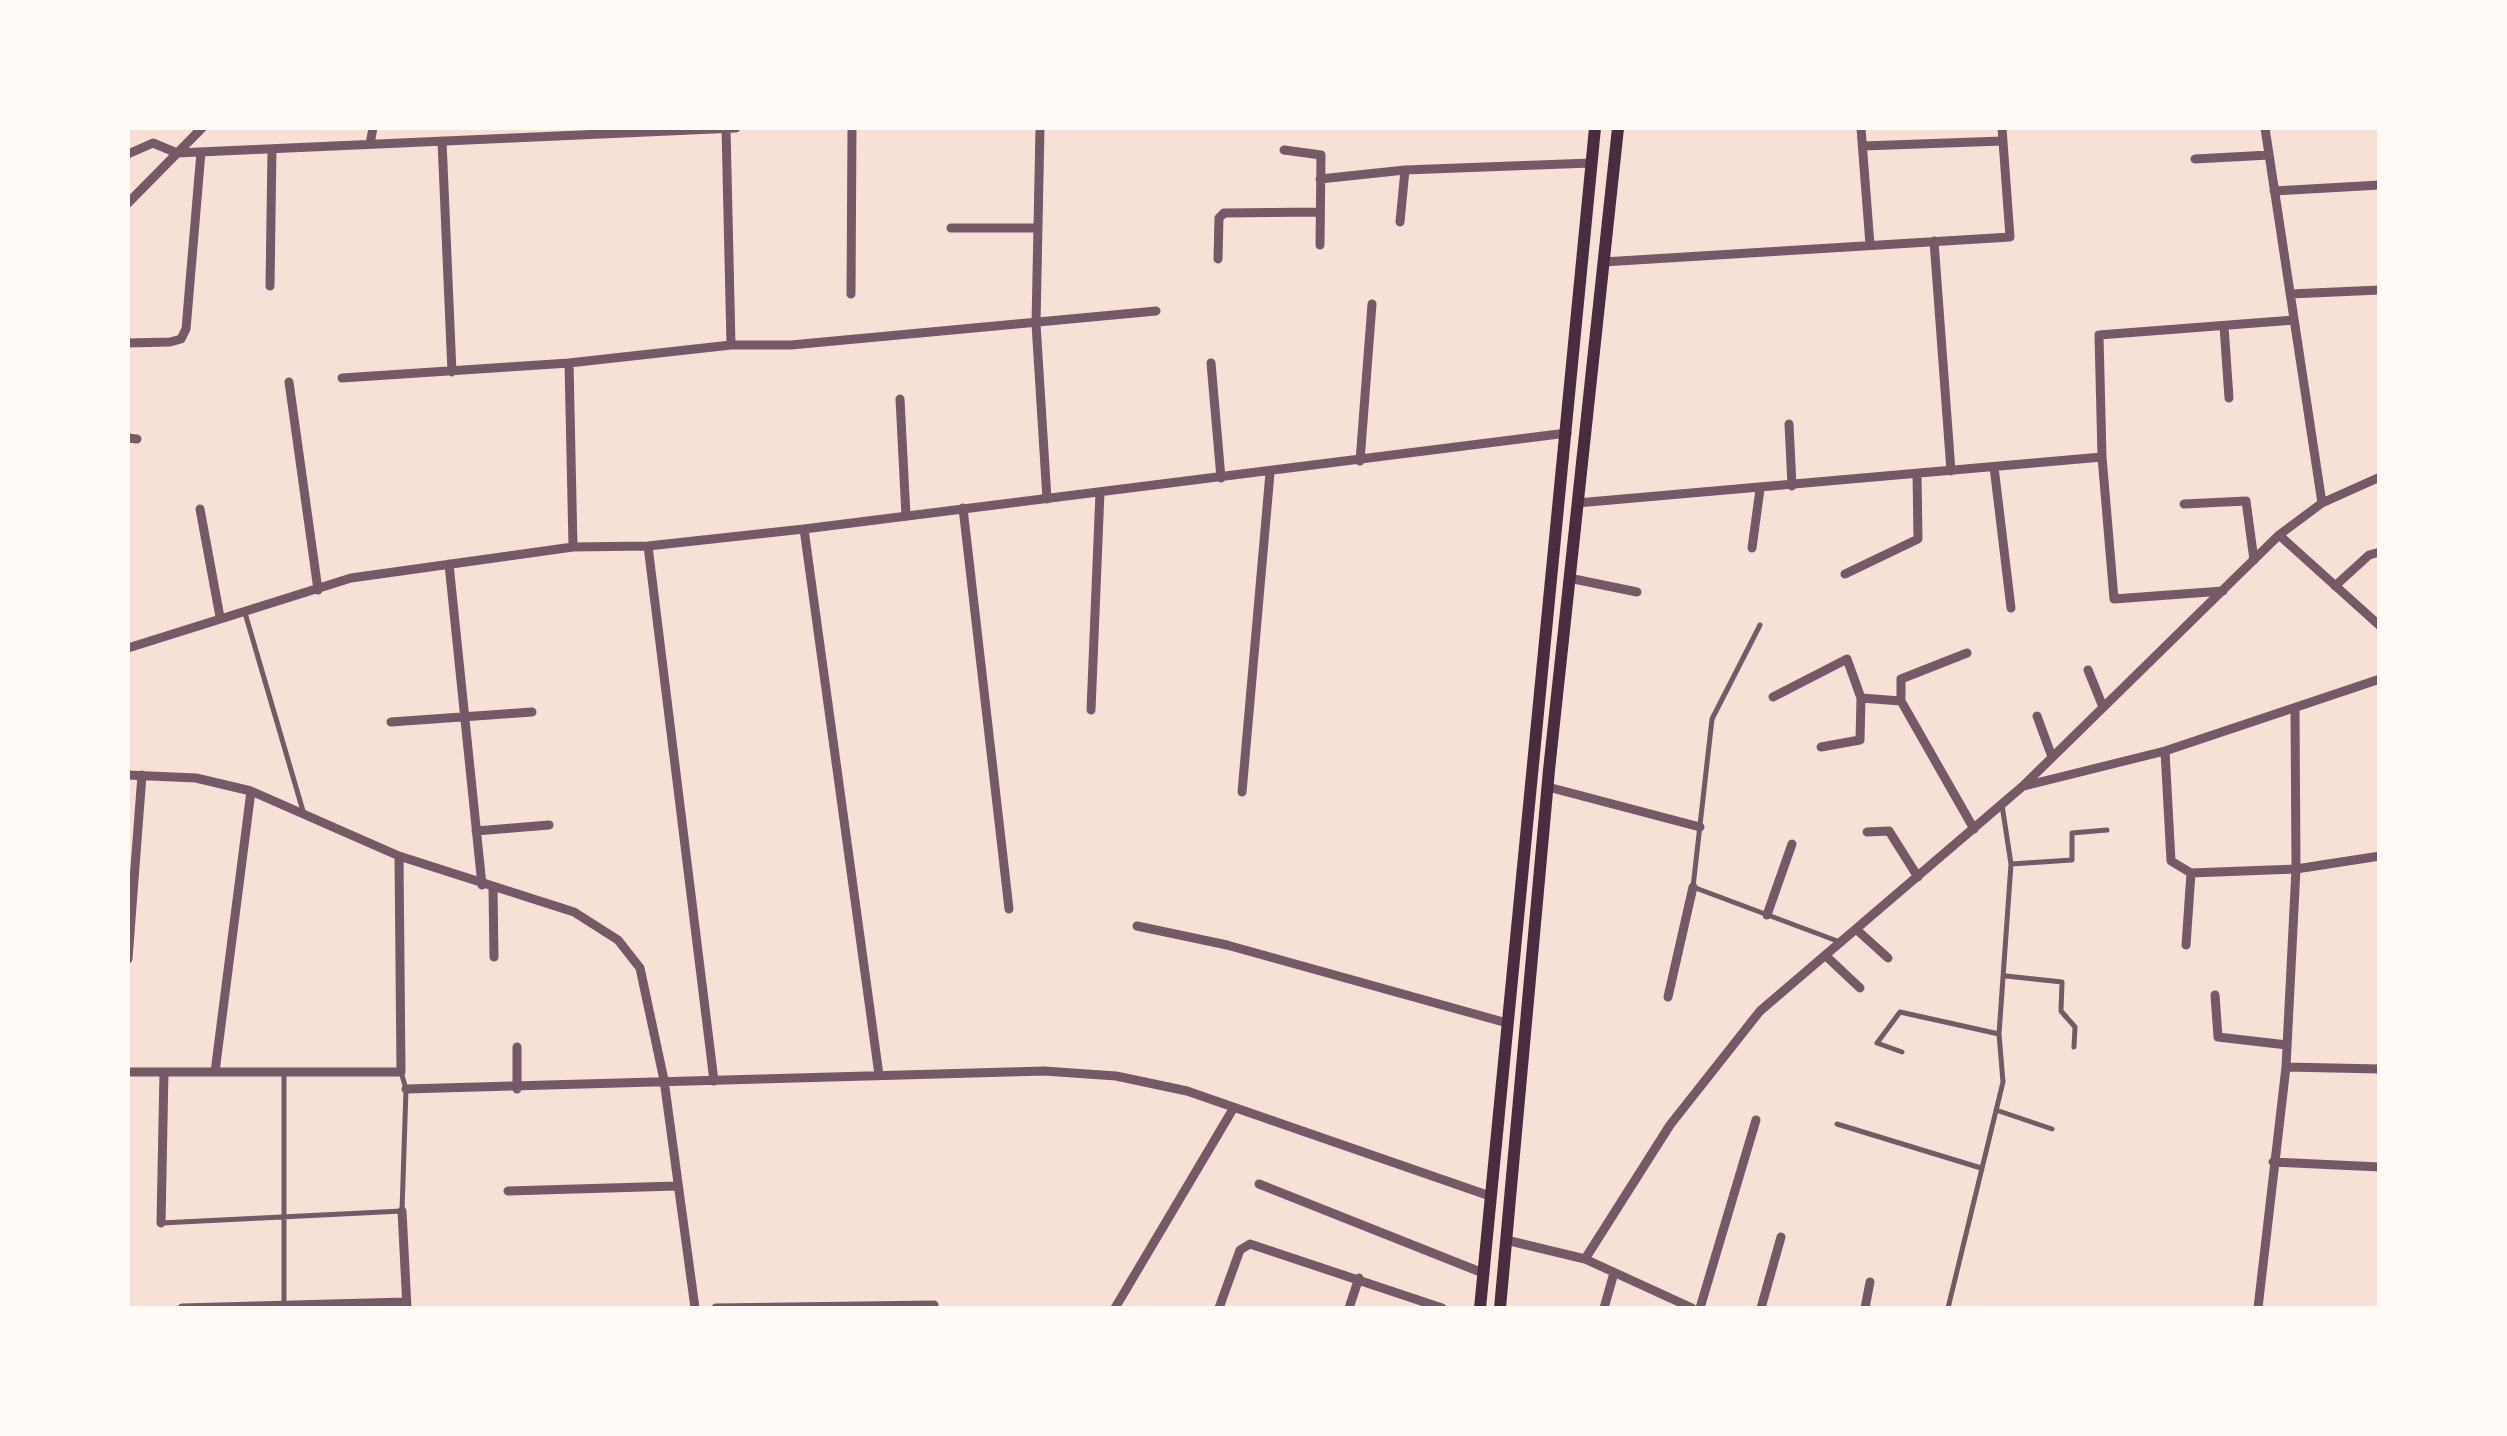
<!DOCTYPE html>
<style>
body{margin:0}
#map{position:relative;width:2507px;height:1436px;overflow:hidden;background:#f7e1d7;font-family:"Asap Condensed",sans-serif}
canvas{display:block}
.frame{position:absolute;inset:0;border:130px solid #fffaf5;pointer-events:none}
</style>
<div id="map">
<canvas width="2507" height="1436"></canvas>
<div class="frame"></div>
</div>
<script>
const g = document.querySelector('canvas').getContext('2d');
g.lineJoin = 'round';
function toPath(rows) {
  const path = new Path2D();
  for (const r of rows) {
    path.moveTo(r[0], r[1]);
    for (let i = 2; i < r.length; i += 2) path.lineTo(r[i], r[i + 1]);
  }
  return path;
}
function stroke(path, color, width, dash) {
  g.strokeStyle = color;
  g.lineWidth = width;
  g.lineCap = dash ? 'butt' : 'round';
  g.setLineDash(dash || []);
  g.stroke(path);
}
const service = toPath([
 [245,613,303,811],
 [1760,625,1712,719,1693,887,1840,942],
 [2011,864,2072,860,2072,833,2107,830],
 [2006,976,2062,982,2061,1011,2075,1027,2074,1047],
 [1902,1052,1877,1043,1900,1012,1999,1034],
 [1996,1110,2052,1129],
 [1837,1124,1981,1168],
 [161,1223,402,1211,406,1089,401,1072],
 [284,1304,284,1072],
 [1948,1308,2003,1082,1999,1034,2011,864,2002,805]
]);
const minor = toPath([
 [726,128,731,345],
 [1040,128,1036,324,1047,499],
 [1861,128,1870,245],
 [2265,128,2322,503],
 [442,141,452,372],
 [370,144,373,128],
 [1863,146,2003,141],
 [1284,150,1321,155,1320,245],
 [128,154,153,143,177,153,736,128],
 [2195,159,2269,155],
 [1320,179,1405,170,1591,163],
 [2274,191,2380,185],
 [128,203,202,128],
 [1400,222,1405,170],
 [951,228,1038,228],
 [1934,241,1951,471],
 [1218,259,1219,218,1224,213,1318,212],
 [1603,262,2010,237,2002,128],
 [270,286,272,149],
 [851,294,852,128],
 [2290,294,2380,290],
 [2224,326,2229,398],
 [128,343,170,342,181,339,186,329,201,152],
 [569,363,573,547],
 [1211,363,1221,478],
 [342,378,569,363,731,345,791,345,1156,311],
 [289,382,318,590],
 [900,399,906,516],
 [1789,424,1792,486],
 [128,438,137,439],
 [1360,461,1372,304],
 [1994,467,2011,608],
 [1577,503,2102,457],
 [2184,504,2246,501,2254,560],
 [963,508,1009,909],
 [200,509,220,617],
 [804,529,879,1075],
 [2279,535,2380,626],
 [648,546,714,1081],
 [1752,548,1760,489],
 [449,564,482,885],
 [1845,574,1918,539,1917,474],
 [1569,578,1637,592],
 [2335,586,2369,555,2380,552],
 [2223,591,2114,599,2102,457,2099,335,2294,320],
 [128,648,351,578,573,547,648,546,804,529,1567,433],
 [1967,653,1901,679,1901,701,1974,829],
 [2088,670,2103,707],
 [1773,697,1847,659,1861,698,1901,701],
 [1091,710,1100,492],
 [2037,716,2052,757],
 [391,722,532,712],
 [1821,747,1860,740,1861,698],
 [2165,751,2171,861,2191,873,2296,869,2380,856],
 [128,775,196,778,251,791,399,856,574,912,618,940,640,968,664,1080,695,1308],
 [2024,786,2165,751,2380,679],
 [1548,787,1700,827],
 [1242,792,1270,473],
 [476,831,549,825],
 [1867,832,1889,831,1918,877],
 [493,888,494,957],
 [1767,915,1792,844],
 [1137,926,1227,945,1507,1023],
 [1857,930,1888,958],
 [2186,945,2191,873],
 [1826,956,1860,988],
 [128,959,142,775],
 [2215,995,2218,1037,2287,1045],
 [1668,997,1693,887],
 [517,1047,517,1089],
 [2286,1067,2380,1069],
 [128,1072,401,1072,399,856],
 [215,1072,251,791],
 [406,1089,1044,1071,1116,1076,1187,1091,1490,1196],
 [2273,1162,2380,1167],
 [1259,1184,1483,1273],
 [508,1191,677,1186],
 [402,1211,407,1308],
 [161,1223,164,1072],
 [1506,1240,1585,1259,1692,1308],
 [1585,1259,1670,1125,1760,1011,2023,786,2279,535,2322,503,2380,477],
 [182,1308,405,1302],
 [716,1308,934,1305],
 [1115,1308,1233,1109],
 [1219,1308,1240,1250,1250,1244,1442,1308],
 [1349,1308,1359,1278],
 [1604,1308,1614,1273],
 [1700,1308,1756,1120],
 [1761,1308,1781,1237],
 [1865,1308,1870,1282],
 [2258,1308,2286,1067,2296,869,2295,710]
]);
const secondary = toPath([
 [1480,1308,1595,128],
 [1500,1308,1549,770,1618,128]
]);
stroke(service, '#755966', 5);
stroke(minor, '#755966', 9);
stroke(secondary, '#4a2c40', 12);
</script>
